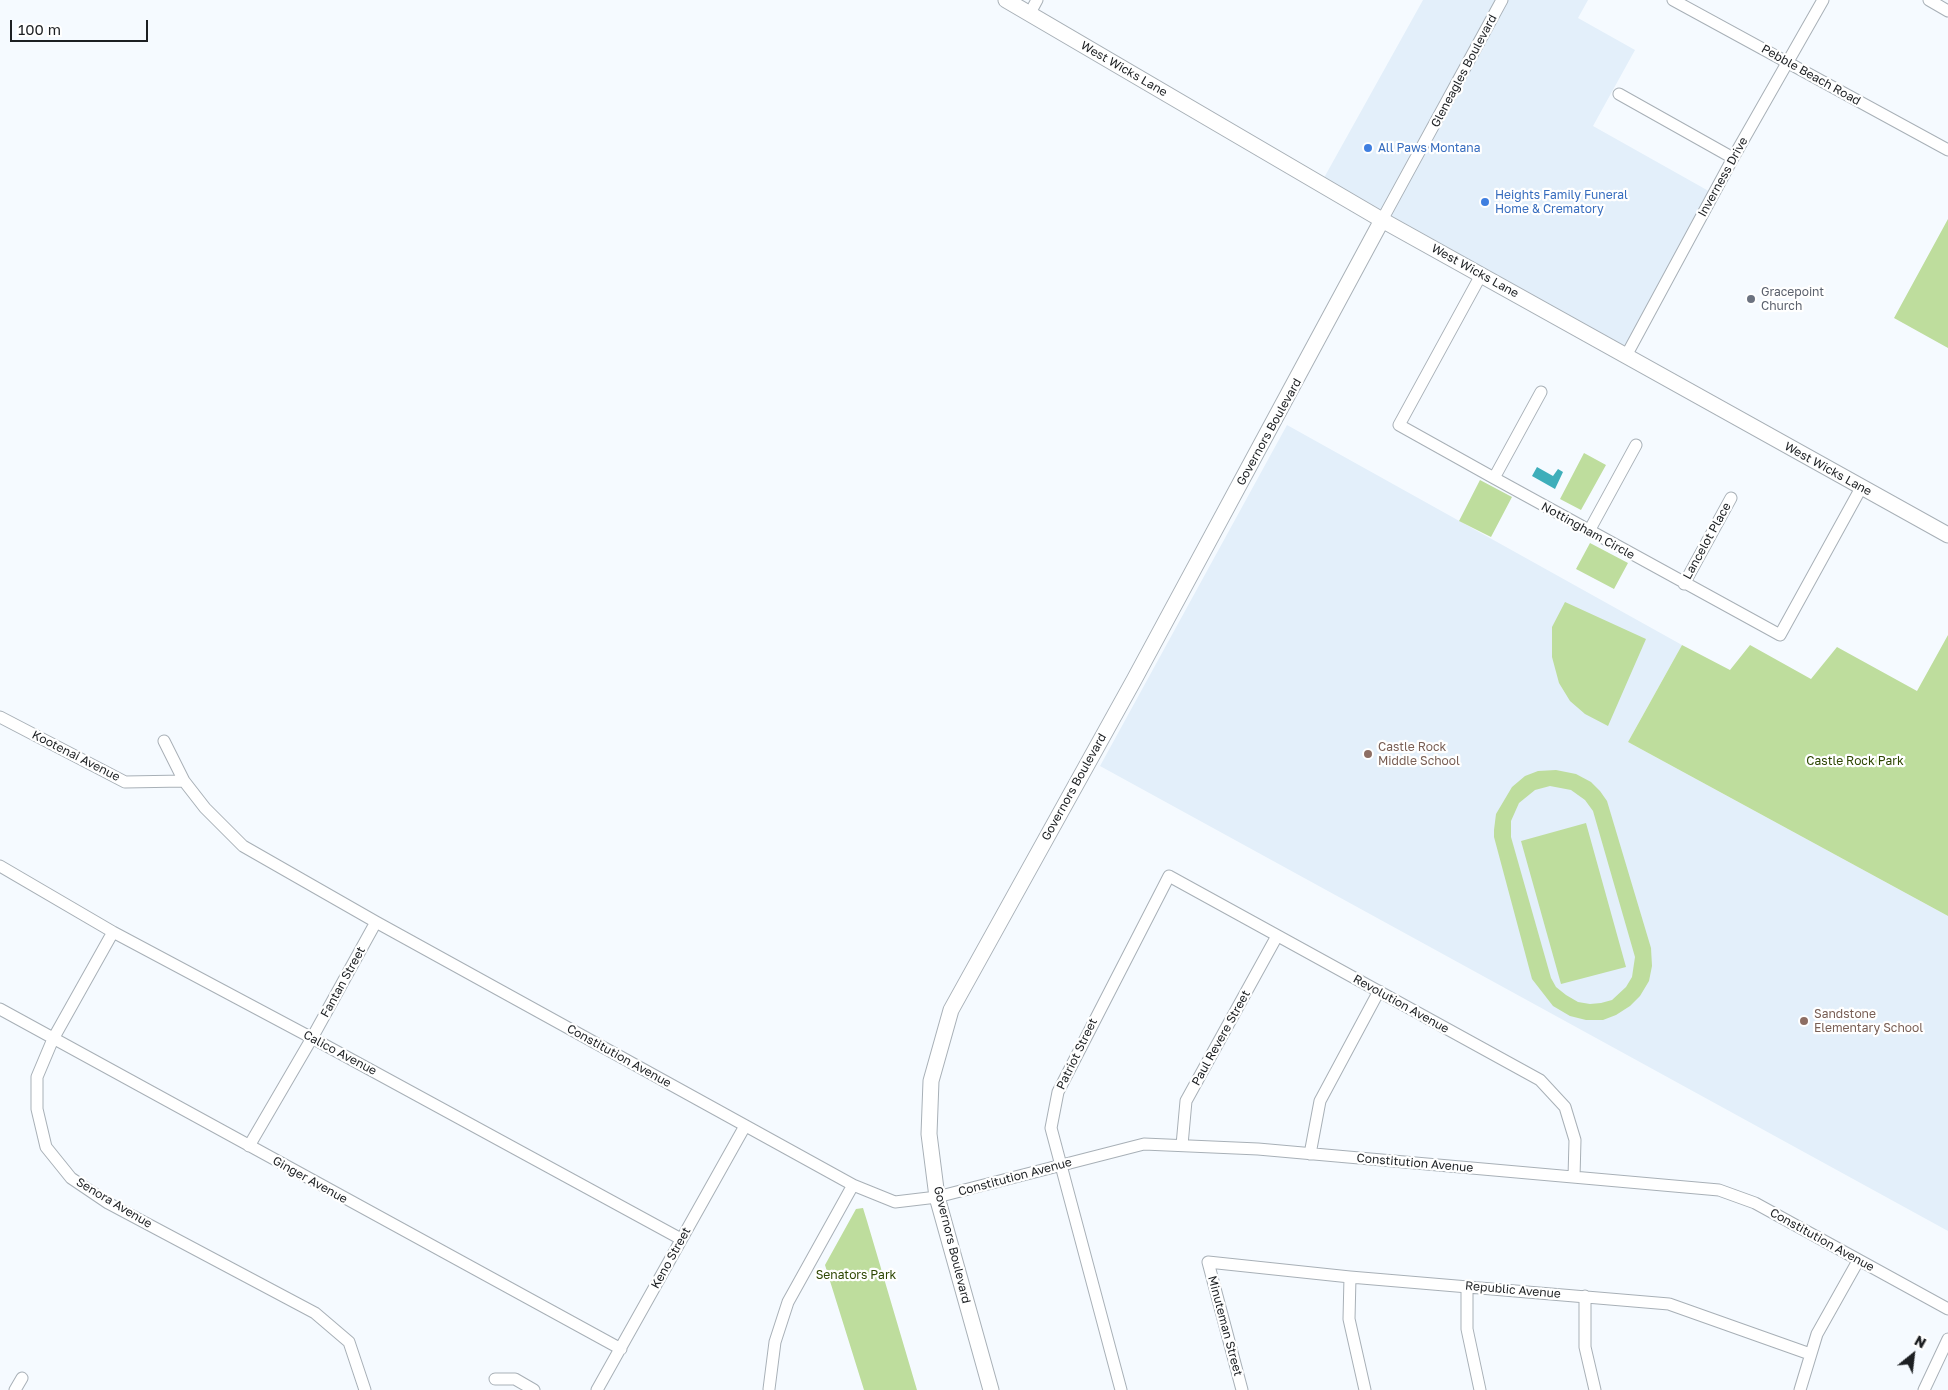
<!DOCTYPE html>
<style>
body{margin:0}
#map{position:relative;width:1948px;height:1390px;overflow:hidden;background:#f5faff;font-family:"Golos Text",sans-serif}
canvas{display:block}
.north{position:absolute;left:1888px;top:1330px;width:50px;height:50px;-webkit-text-stroke:4px #fff;paint-order:stroke;rotate:29deg;font-size:14px;font-weight:700;line-height:20px;text-align:center;color:#1c1f22}
.north::after{content:'';display:block;margin:auto;width:18px;height:22px;background:#1c1f22;clip-path:polygon(50% 0,100% 100%,50% 72%,0 100%)}
.scale{position:absolute;left:10px;top:20px;width:138px;height:22px;box-sizing:border-box;border:2px solid #1c1f22;border-top:0;padding-left:6px;font-size:15px;line-height:18px;white-space:nowrap;color:#1c1f22;-webkit-text-stroke:4px #fff;paint-order:stroke}
</style>
<div id="map">
<canvas width="1948" height="1390"></canvas>
<div class="north">N</div>
<div class="scale">100 m</div>
</div>
<script>
const g = document.querySelector('canvas').getContext('2d');
g.lineJoin = 'round';
function fill(path, color) {
  g.fillStyle = color;
  g.fill(path, 'evenodd');
}
function toPath(rows) {
  const path = new Path2D();
  for (const r of rows) {
    path.moveTo(r[0], r[1]);
    for (let i = 2; i < r.length; i += 2) path.lineTo(r[i], r[i + 1]);
  }
  return path;
}
function stroke(path, color, width, dash) {
  g.strokeStyle = color;
  g.lineWidth = width;
  g.lineCap = dash ? 'butt' : 'round';
  g.setLineDash(dash || []);
  g.stroke(path);
}
function write(font, color, halo, rows, align = 'center') {
  g.font = font + ' "Golos Text",sans-serif';
  g.lineWidth = 4.5;
  g.setLineDash([]);
  g.textBaseline = 'middle';
  g.strokeStyle = halo;
  g.fillStyle = color;
  for (const [text, x, y, turn = 0] of rows) {
    g.save();
    g.translate(x, y);
    g.rotate((+turn || 0) * Math.PI / 180);
    g.textAlign = isNaN(turn) ? turn : align;
    if (halo) g.strokeText(text, 0, 0);
    g.fillText(text, 0, 0);
    g.restore();
  }
}
const built = toPath([
 [1423,0,1588,0,1578,18,1635,50,1593,126,1714,194,1626,356,1320,185],
 [1287,425,1682,645,1628,742,1948,916,1948,1231,1100,766]
]);
const green = toPath([
 [1948,219,1948,348,1894,318],
 [1584,453,1606,465,1581,510,1560,499],
 [1480,480,1512,497,1491,537,1459,521],
 [1590,543,1628,563,1614,589,1576,569],
 [1565,602,1646,639,1608,726,1585,714,1570,701,1559,683,1552,657,1552,627],
 [1948,635,1948,916,1628,742,1682,645,1730,670,1750,645,1811,679,1837,647,1917,691],
 [1556,770,1576,774,1591,782,1600,791,1607,801,1651,948,1652,966,1649,981,1640,996,1630,1006,1616,1015,1603,1020,1586,1020,1570,1016,1553,1006,1532,979,1494,837,1494,830,1496,814,1512,787,1525,776,1538,771],
 [1550,786,1571,790,1585,800,1593,811,1635,957,1632,977,1626,987,1612,1000,1601,1003,1590,1004,1578,1002,1566,995,1556,987,1551,978,1511,837,1511,821,1519,803,1535,790],
 [1586,823,1626,967,1561,984,1521,841],
 [863,1208,867,1221,917,1390,864,1390,825,1265,856,1209]
]);
const water = toPath([
 [1537,467,1553,476,1558,469,1563,472,1555,489,1532,476]
]);
const minor = toPath([
 [1673,0,1948,150],
 [1929,0,1948,11],
 [1030,13,1037,0],
 [1619,94,1733,158],
 [1382,220,1502,0],
 [1481,275,1399,425,1494,478,1780,635,1861,488],
 [1626,356,1733,158,1823,0],
 [1494,478,1541,392],
 [1589,531,1636,445],
 [1684,584,1731,498],
 [0,717,125,782,184,781],
 [164,741,184,781,205,808,243,846,376,922,853,1185,895,1202,937,1197,1144,1144,1258,1149,1719,1190,1755,1203,1948,1309],
 [0,866,113,932,312,1038,681,1239],
 [113,932,53,1039,37,1077,37,1109,46,1147,71,1178,108,1203,315,1313,349,1342,365,1390],
 [0,1009,621,1349],
 [1182,1145,1186,1101,1277,936],
 [249,1146,312,1038,376,922],
 [1310,1154,1320,1101,1379,991],
 [1350,1277,1349,1319,1365,1390],
 [1467,1286,1467,1329,1480,1390],
 [1585,1296,1585,1347,1595,1390],
 [495,1379,515,1379,534,1390],
 [769,1389,775,1342,788,1302,853,1185],
 [15,1390,22,1378],
 [597,1390,745,1126],
 [1121,1390,1051,1128,1058,1092,1169,876,1540,1080,1565,1107,1575,1140,1574,1177],
 [1242,1390,1208,1262,1350,1277,1669,1304,1810,1354],
 [1800,1390,1817,1334,1858,1261],
 [1924,1390,1948,1339]
]);
const major = toPath([
 [1006,0,1382,220,1948,535],
 [991,1390,937,1197,929,1134,931,1081,951,1010,1134,680,1382,220]
]);
const markers = [
 [1368,148,5,"#3f7fe0"],
 [1485,202,5,"#3f7fe0"],
 [1751,299,5,"#6b7280"],
 [1368,754,5,"#8d6e63"],
 [1804,1021,5,"#8d6e63"]
];
const streetNames = [
 ["West Wicks Lane",1124,69,30],
 ["Gleneagles Boulevard",1464,71,-62],
 ["Pebble Beach Road",1811,75,29],
 ["Inverness Drive",1723,177,-61],
 ["West Wicks Lane",1475,271,29],
 ["Governors Boulevard",1269,432,-61],
 ["West Wicks Lane",1828,469,29],
 ["Nottingham Circle",1588,531,29],
 ["Lancelot Place",1707,541,-61],
 ["Kootenai Avenue",76,756,27],
 ["Governors Boulevard",1074,787,-61],
 ["Fantan Street",343,982,-61],
 ["Revolution Avenue",1401,1004,29],
 ["Paul Revere Street",1221,1038,-61],
 ["Calico Avenue",340,1053,28],
 ["Patriot Street",1077,1054,-64],
 ["Constitution Avenue",619,1056,29],
 ["Constitution Avenue",1415,1163,5],
 ["Constitution Avenue",1015,1177,-15],
 ["Ginger Avenue",310,1180,29],
 ["Senora Avenue",114,1203,31],
 ["Constitution Avenue",1822,1240,29],
 ["Governors Boulevard",952,1245,76],
 ["Keno Street",671,1258,-61],
 ["Republic Avenue",1513,1290,5],
 ["Minuteman Street",1225,1326,75]
];
const shopNames = [
 ["All Paws Montana",1378,148],
 ["Heights Family Funeral",1495,195],
 ["Home & Crematory",1495,209]
];
const worshipNames = [
 ["Gracepoint",1761,292],
 ["Church",1761,306]
];
const educationNames = [
 ["Castle Rock",1378,747],
 ["Middle School",1378,761],
 ["Sandstone",1814,1014],
 ["Elementary School",1814,1028]
];
const parkNames = [
 ["Castle Rock Park",1855,761],
 ["Senators Park",856,1275]
];
fill(built, '#e3effa');
fill(green, '#bedd9d');
fill(water, '#3eaeba');
stroke(minor, '#a8b0b7', 13);
stroke(major, '#a8b0b7', 17);
stroke(minor, '#fff', 11);
stroke(major, '#fff', 15);
for (const [x, y, r, color] of markers) {
  const dot = new Path2D();
  dot.arc(x, y, r, 0, 2 * Math.PI);
  g.fillStyle = color;
  g.fill(dot);
  stroke(dot, '#fff', 2);
}
write('12px', '#1c1f22', '#fff', streetNames);
write('12px', '#366cbe', '#fff', shopNames, 'left');
write('12px', '#5b616d', '#fff', worshipNames, 'left');
write('12px', '#785e54', '#fff', educationNames, 'left');
write('12px', '#2d4602', '#fff', parkNames);
</script>
